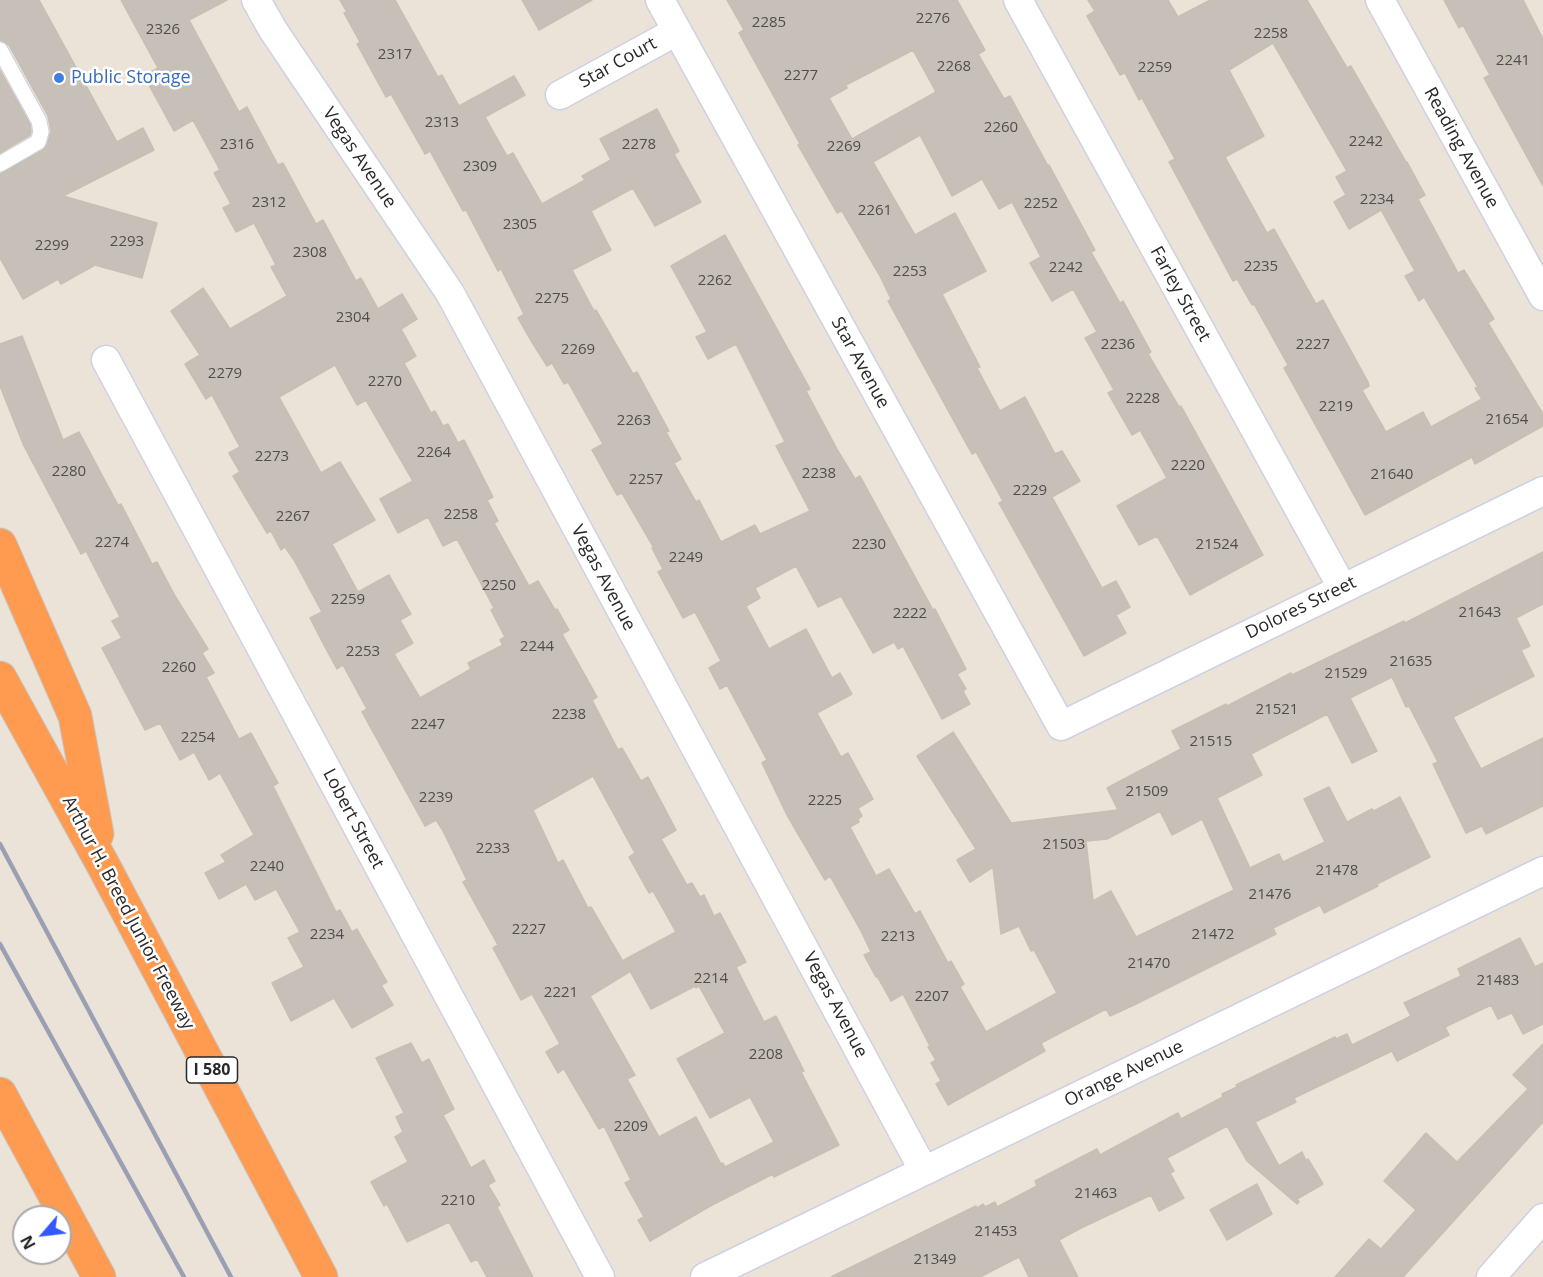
<!DOCTYPE html>
<style>
body{margin:0}
#map{position:relative;width:1543px;height:1277px;overflow:hidden;background:#ece3d8;font-family:"Open Sans",sans-serif}
canvas{display:block}
.north{position:absolute;left:12px;top:1205px;width:60px;height:60px;box-sizing:border-box;background:#fff;border:2px solid #a9a9a9;border-radius:50%;rotate:242deg;font-size:16px;font-weight:700;line-height:24px;text-align:center;color:#282828}
.north::after{content:'';display:block;margin:auto;width:21px;height:27px;background:#3259ff;clip-path:polygon(50% 0,100% 100%,50% 72%,0 100%)}
</style>
<div id="map">
<canvas width="1543" height="1277"></canvas>
<div class="north">N</div>
</div>
<script>
const g = document.querySelector('canvas').getContext('2d');
g.lineJoin = 'round';
function fill(path, color) {
  g.fillStyle = color;
  g.fill(path, 'evenodd');
}
function toPath(rows) {
  const path = new Path2D();
  for (const r of rows) {
    path.moveTo(r[0], r[1]);
    for (let i = 2; i < r.length; i += 2) path.lineTo(r[i], r[i + 1]);
  }
  return path;
}
function stroke(path, color, width, dash) {
  g.strokeStyle = color;
  g.lineWidth = width;
  g.lineCap = dash ? 'butt' : 'round';
  g.setLineDash(dash || []);
  g.stroke(path);
}
function write(font, color, halo, rows, align = 'center') {
  g.font = font + ' "Open Sans",sans-serif';
  g.lineWidth = 5;
  g.setLineDash([]);
  g.textBaseline = 'middle';
  g.strokeStyle = halo;
  g.fillStyle = color;
  for (const [text, x, y, turn = 0] of rows) {
    g.save();
    g.translate(x, y);
    g.rotate((+turn || 0) * Math.PI / 180);
    g.textAlign = isNaN(turn) ? turn : align;
    if (halo) g.strokeText(text, 0, 0);
    g.fillText(text, 0, 0);
    g.restore();
  }
}
const building = toPath([
 [0,0,39,0,117,142,143,128,154,150,63,196,157,223,142,278,95,265,61,284,58,279,23,299,0,258,0,174,43,150,47,145,51,131,48,116,9,45,0,40,0,0],
 [121,0,227,0,189,20,239,112,247,107,278,165,283,163,316,224,323,220,356,281,361,278,378,309,402,294,417,319,401,329,416,356,404,363,431,413,435,411,443,426,448,424,458,443,464,440,493,497,487,500,498,521,494,523,529,586,538,581,555,610,557,609,569,630,562,634,597,697,592,700,618,750,622,748,641,781,648,777,676,830,661,839,687,885,692,883,700,897,704,895,714,916,720,913,746,962,736,967,764,1022,776,1016,804,1071,801,1072,839,1145,774,1177,773,1174,712,1205,650,1241,638,1220,644,1217,625,1183,631,1180,604,1126,599,1129,564,1069,558,1073,546,1052,560,1044,532,994,521,1000,493,948,498,945,463,882,467,880,442,829,436,820,425,826,362,712,367,709,343,665,337,669,325,647,310,618,322,612,294,560,285,547,281,550,271,531,267,533,233,476,240,472,229,453,240,447,212,395,206,399,185,364,200,355,171,311,203,288,230,329,287,296,271,267,276,265,254,223,236,232,223,208,231,204,214,173,220,170,193,120,174,131,144,76,158,68,121,0],
 [335,365,357,405,366,400,413,481,380,499,398,533,428,517,443,546,457,539,494,608,491,610,505,637,500,640,503,645,468,663,471,669,420,698,394,654,413,643,400,620,411,614,389,575,358,592,332,544,375,520,340,462,321,473,279,397,335,365],
 [593,776,635,853,629,857,649,893,653,891,676,932,624,960,651,1009,695,986,696,988,699,986,725,1033,677,1059,710,1118,750,1097,774,1142,725,1167,723,1163,721,1164,696,1117,659,1137,627,1079,635,1075,590,996,629,972,591,907,588,908,563,860,558,863,533,810,593,776],
 [340,0,395,0,438,77,442,75,459,106,514,76,525,95,485,117,507,156,513,153,542,204,585,180,582,176,611,160,600,139,657,109,679,151,674,154,701,202,655,226,633,188,591,211,611,250,572,270,594,311,596,310,633,374,637,372,669,431,666,432,681,459,674,463,696,502,699,500,721,542,755,525,760,534,810,511,776,446,785,442,736,344,708,359,696,337,707,332,671,266,725,235,810,389,806,391,838,451,855,479,860,476,933,610,935,609,966,669,957,674,966,689,963,691,970,704,942,719,903,646,898,649,894,642,873,653,841,596,818,607,796,566,755,588,760,598,746,606,769,649,806,629,832,678,840,673,852,694,817,713,841,757,848,753,873,799,858,808,862,816,858,819,859,822,850,827,876,876,889,869,915,914,920,911,948,963,951,961,964,984,960,987,986,1032,1057,993,1034,950,1031,951,1019,926,1001,934,993,867,970,882,957,860,976,849,917,756,953,732,1011,823,1118,810,1107,788,1181,749,1172,731,1226,704,1227,706,1291,673,1292,675,1404,621,1405,623,1543,552,1543,604,1516,618,1530,646,1521,650,1534,676,1453,717,1481,769,1543,738,1543,806,1486,834,1482,826,1466,833,1433,764,1438,762,1409,706,1406,707,1392,677,1350,698,1377,751,1352,763,1327,714,1251,754,1262,775,1217,798,1250,868,1279,854,1283,862,1325,842,1304,799,1329,787,1347,822,1372,809,1374,811,1400,797,1430,857,1377,884,1378,886,1324,913,1320,905,1273,928,1276,934,1136,1004,1110,1016,1106,1009,1041,1043,1045,1051,948,1105,936,1084,941,1081,931,1063,936,1060,928,1047,930,1046,903,994,891,1001,877,976,876,977,864,955,871,952,861,931,830,876,825,880,787,815,762,763,767,760,727,685,720,689,709,668,721,661,695,612,683,618,658,572,663,569,652,548,654,548,622,493,617,495,592,450,603,444,568,382,564,384,552,363,547,366,530,339,518,318,524,314,501,269,498,271,466,210,463,211,430,151,425,154,391,94,386,97,357,44,360,42,344,13,347,12,340,0],
 [1160,811,1172,835,1202,819,1234,890,1136,937,1111,891,1093,901,1086,841,1107,839,1160,811],
 [522,0,592,0,539,30,522,0],
 [727,0,957,0,985,50,978,54,1004,99,1010,96,1048,166,1049,165,1095,250,1091,252,1120,303,1123,301,1151,352,1148,354,1179,407,1181,406,1263,555,1190,595,1157,536,1139,545,1117,506,1167,478,1140,430,1132,435,1108,393,1114,390,1085,338,1097,332,1073,289,1052,301,1030,263,1041,257,1012,202,999,209,982,179,952,196,920,135,873,162,915,235,955,213,986,271,942,294,980,367,977,368,1000,411,1025,397,1055,454,1062,451,1080,481,1052,497,1102,588,1116,581,1130,607,1116,615,1126,633,1084,656,999,503,1003,501,976,452,972,454,888,301,891,299,880,276,842,211,837,213,798,145,800,144,739,33,744,30,727,0],
 [913,50,936,92,852,139,829,98,847,88,846,85,913,50],
 [1088,0,1168,0,1178,17,1210,0,1307,0,1347,68,1351,66,1406,162,1407,162,1425,195,1418,199,1458,273,1464,270,1494,319,1488,323,1543,414,1543,426,1475,464,1472,457,1365,515,1284,368,1288,365,1254,304,1252,305,1237,279,1233,281,1169,162,1175,159,1142,98,1139,100,1125,73,1120,75,1087,16,1095,11,1088,0],
 [1273,43,1347,171,1336,177,1346,195,1334,202,1349,229,1381,210,1415,271,1405,276,1419,301,1424,297,1478,387,1475,388,1482,399,1431,427,1423,412,1386,432,1362,390,1369,386,1368,382,1323,300,1316,304,1274,229,1267,233,1225,157,1264,136,1229,70,1273,43],
 [1444,0,1523,0,1543,39,1543,186,1484,78,1490,75,1463,25,1459,28,1444,0],
 [0,70,30,124,31,131,30,135,0,153,0,70],
 [22,336,63,440,79,432,118,505,121,504,152,564,157,562,175,596,208,649,202,653,214,673,206,677,239,739,251,733,278,783,273,786,336,912,340,910,352,932,357,929,387,982,381,985,393,1005,352,1028,334,998,291,1021,272,983,304,967,288,938,300,932,276,889,255,900,246,884,219,899,205,873,226,862,221,855,254,835,220,773,209,780,194,752,180,760,160,723,145,730,102,648,122,638,112,621,120,617,86,551,81,554,24,446,0,386,0,344,22,336],
 [1520,938,1535,967,1543,963,1543,1024,1523,1034,1512,1013,1498,1019,1491,1005,1445,1027,1449,1035,1397,1061,1392,1051,1294,1098,1296,1102,1255,1122,1279,1166,1302,1152,1306,1161,1308,1159,1323,1184,1297,1199,1299,1202,1297,1204,1247,1161,1227,1126,1167,1158,1174,1171,1170,1173,1184,1198,1159,1211,1151,1195,1081,1228,1059,1240,1078,1277,1029,1277,1019,1257,980,1277,831,1277,976,1206,977,1208,983,1204,985,1207,995,1202,997,1207,1037,1186,1035,1181,1097,1149,1100,1155,1178,1113,1181,1119,1223,1097,1222,1094,1237,1087,1236,1085,1335,1037,1336,1039,1347,1034,1352,1045,1411,1016,1404,1003,1461,976,1458,969,1520,938],
 [411,1043,422,1063,429,1059,454,1109,443,1115,471,1168,484,1160,495,1181,488,1185,500,1205,497,1207,533,1277,487,1277,477,1259,471,1262,449,1222,407,1242,387,1204,384,1206,371,1182,408,1162,395,1137,403,1132,396,1117,404,1113,376,1058,411,1043],
 [1543,1044,1543,1122,1403,1277,1335,1277,1369,1239,1381,1249,1416,1210,1384,1181,1426,1133,1457,1162,1528,1089,1513,1075,1543,1044],
 [1257,1184,1272,1214,1227,1240,1210,1210,1257,1184]
]);
const lane = toPath([
 [0,50,39,121,41,132,38,142,0,164]
]);
const street = toPath([
 [256,0,273,30,450,293,924,1171],
 [660,0,1061,726,1543,491],
 [1018,0,1342,587],
 [1380,0,1543,296],
 [560,95,677,31],
 [106,360,600,1277],
 [705,1277,1543,871],
 [1491,1277,1543,1218]
]);
const highway = toPath([
 [0,545,75,716,97,834],
 [0,678,102,863,321,1277],
 [0,1094,99,1277]
]);
const rail = toPath([
 [0,844,231,1277],
 [0,944,184,1277]
]);
const markers = [
 [59,78,6,"#3f7fe0"]
];
const numberNames = [
 ["2276",933,19],
 ["2285",769,23],
 ["2326",163,30],
 ["2258",1271,34],
 ["2317",395,55],
 ["2241",1513,61],
 ["2268",954,67],
 ["2259",1155,68],
 ["2277",801,76],
 ["2313",442,123],
 ["2260",1001,128],
 ["2242",1366,142],
 ["2316",237,145],
 ["2278",639,145],
 ["2269",844,147],
 ["2309",480,167],
 ["2234",1377,200],
 ["2312",269,203],
 ["2252",1041,204],
 ["2261",875,211],
 ["2305",520,225],
 ["2293",127,242],
 ["2299",52,246],
 ["2308",310,253],
 ["2235",1261,267],
 ["2242",1066,268],
 ["2253",910,272],
 ["2262",715,281],
 ["2275",552,299],
 ["2304",353,318],
 ["2236",1118,345],
 ["2227",1313,345],
 ["2269",578,350],
 ["2279",225,374],
 ["2270",385,382],
 ["2228",1143,399],
 ["2219",1336,407],
 ["21654",1507,420],
 ["2263",634,421],
 ["2264",434,453],
 ["2273",272,457],
 ["2220",1188,466],
 ["2280",69,472],
 ["2238",819,474],
 ["21640",1392,475],
 ["2257",646,480],
 ["2229",1030,491],
 ["2258",461,515],
 ["2267",293,517],
 ["2274",112,543],
 ["2230",869,545],
 ["21524",1217,545],
 ["2249",686,558],
 ["2250",499,586],
 ["2259",348,600],
 ["21643",1480,613],
 ["2222",910,614],
 ["2244",537,647],
 ["2253",363,652],
 ["21635",1411,662],
 ["2260",179,668],
 ["21529",1346,674],
 ["21521",1277,710],
 ["2238",569,715],
 ["2247",428,725],
 ["2254",198,738],
 ["21515",1211,742],
 ["21509",1147,792],
 ["2239",436,798],
 ["2225",825,801],
 ["21503",1064,845],
 ["2233",493,849],
 ["2240",267,867],
 ["21478",1337,871],
 ["21476",1270,895],
 ["2227",529,930],
 ["2234",327,935],
 ["21472",1213,935],
 ["2213",898,937],
 ["21470",1149,964],
 ["2214",711,979],
 ["21483",1498,981],
 ["2221",561,993],
 ["2207",932,997],
 ["2208",766,1055],
 ["2209",631,1127],
 ["21463",1096,1194],
 ["2210",458,1201],
 ["21453",996,1232],
 ["21349",935,1260]
];
const shields = [
 [212,1070,51]
];
const shieldNames = [
 ["I 580",212,1070]
];
const streetNames = [
 ["Star Court",618,63,-29],
 ["Reading Avenue",1461,148,61],
 ["Vegas Avenue",359,158,56],
 ["Farley Street",1180,294,61],
 ["Star Avenue",860,363,61],
 ["Vegas Avenue",603,578,62],
 ["Dolores Street",1301,608,-26],
 ["Lobert Street",353,819,62],
 ["Arthur H. Breed Junior Freeway",128,913,62],
 ["Vegas Avenue",835,1005,62],
 ["Orange Avenue",1124,1074,-26]
];
const shopNames = [
 ["Public Storage",71,78]
];
fill(building, '#c7c0b8');
stroke(building, '#c7bfb2', 1.5);
stroke(lane, '#cdd1e2', 17);
stroke(street, '#cdd1e2', 31);
stroke(highway, '#c7c7c7', 35);
stroke(lane, '#fff', 15);
stroke(street, '#fff', 28);
stroke(highway, '#ff9b50', 33);
stroke(rail, '#9b9fb4', 4.5);
for (const [x, y, r, color] of markers) {
  const dot = new Path2D();
  dot.arc(x, y, r, 0, 2 * Math.PI);
  g.fillStyle = color;
  g.fill(dot);
  stroke(dot, '#fff', 2);
}
write('15px', '#504e4c', null, numberNames);
for (const [x, y, w] of shields) {
  const box = new Path2D();
  box.roundRect(x - w / 2, y - 13, w, 26, 4.5);
  g.fillStyle = '#fff';
  g.fill(box);
  stroke(box, '#282828', 1.5);
}
write('bold 16px', '#282828', null, shieldNames);
write('18px', '#282828', '#fff', streetNames);
write('18px', '#366cbe', '#fff', shopNames, 'left');
</script>
